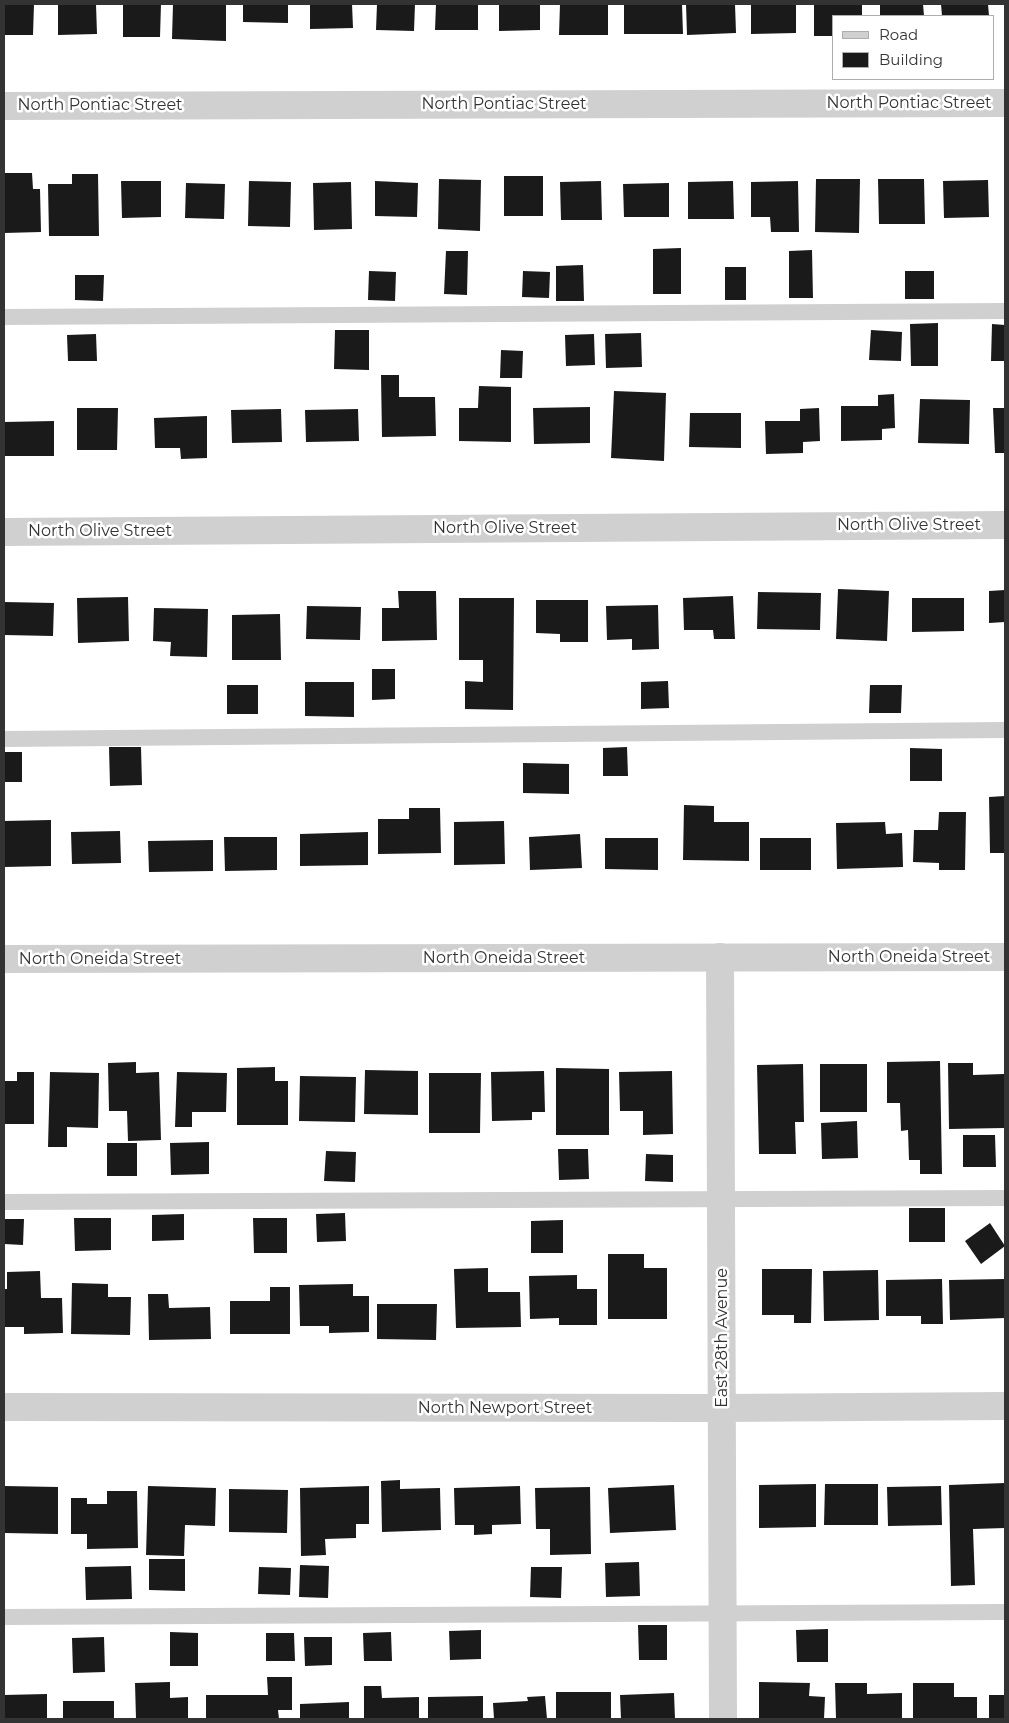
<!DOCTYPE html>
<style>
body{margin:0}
#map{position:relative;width:1009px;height:1723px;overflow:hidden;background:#fff;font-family:Montserrat,sans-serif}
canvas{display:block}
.frame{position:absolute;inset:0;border:5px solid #333;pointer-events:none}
.legend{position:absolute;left:832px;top:15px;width:162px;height:65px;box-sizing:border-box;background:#fff;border:1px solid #adadad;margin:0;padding:6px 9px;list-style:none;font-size:15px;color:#333}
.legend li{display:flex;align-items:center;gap:10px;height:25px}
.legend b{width:25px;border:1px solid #adadad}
</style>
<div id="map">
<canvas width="1009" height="1723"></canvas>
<div class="frame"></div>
<ul class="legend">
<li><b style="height:6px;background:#d0d0d0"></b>Road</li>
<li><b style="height:14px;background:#1a1a1a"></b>Building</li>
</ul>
</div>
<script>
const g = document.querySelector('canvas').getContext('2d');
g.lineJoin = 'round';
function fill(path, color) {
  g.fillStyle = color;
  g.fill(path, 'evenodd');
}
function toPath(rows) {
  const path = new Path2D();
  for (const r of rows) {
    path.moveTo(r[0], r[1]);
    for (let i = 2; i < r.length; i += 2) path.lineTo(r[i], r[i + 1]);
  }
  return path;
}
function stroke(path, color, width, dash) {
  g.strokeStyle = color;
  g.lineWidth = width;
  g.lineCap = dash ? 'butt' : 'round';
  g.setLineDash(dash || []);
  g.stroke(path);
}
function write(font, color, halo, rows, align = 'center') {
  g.font = font + ' Montserrat,sans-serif';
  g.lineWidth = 5;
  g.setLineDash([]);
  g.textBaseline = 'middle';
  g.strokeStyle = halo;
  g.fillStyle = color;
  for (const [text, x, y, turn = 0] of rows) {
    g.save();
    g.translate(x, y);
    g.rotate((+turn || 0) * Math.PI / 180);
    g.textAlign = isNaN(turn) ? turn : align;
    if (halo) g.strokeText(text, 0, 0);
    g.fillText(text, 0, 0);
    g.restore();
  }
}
const building = toPath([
 [4,4,34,4,33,35,4,35],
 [58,4,96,4,97,34,58,35],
 [123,4,161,4,160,37,123,37],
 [173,4,226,4,226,41,172,39],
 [243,4,288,4,288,23,243,22],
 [310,4,352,4,353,28,310,29],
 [377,4,415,4,414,31,376,30],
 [436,4,478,4,478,30,435,30],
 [499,4,540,4,540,30,499,31],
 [560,4,608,4,608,35,559,35],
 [624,4,682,4,683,34,624,34],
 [686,4,735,4,736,33,687,35],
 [751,4,796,4,796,33,751,34],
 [814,4,862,4,862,16,833,16,833,36,814,36],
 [880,4,923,4,924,16,880,16],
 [941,4,988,4,989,16,942,16],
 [4,173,32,173,33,189,40,189,41,232,4,233],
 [72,174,98,174,99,236,49,236,48,184,72,184],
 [504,176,543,176,543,216,504,216],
 [439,179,481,180,480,231,438,229],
 [816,179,860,179,859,233,815,232],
 [878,179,924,179,925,224,879,224],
 [988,180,989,217,944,218,943,181],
 [121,181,161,181,161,217,122,218],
 [249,181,291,182,290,227,248,226],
 [375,181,418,183,417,217,375,216],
 [601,181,602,220,561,220,560,182],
 [733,181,734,219,688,219,688,182],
 [798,181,799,232,771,232,770,217,751,217,751,182],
 [351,182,352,229,314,230,313,183],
 [186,183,225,184,224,219,185,218],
 [669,183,669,217,624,217,623,184],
 [681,248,681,294,653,294,653,249],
 [812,250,813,298,789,298,789,251],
 [446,251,468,251,467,295,444,294],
 [583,265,584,301,556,301,556,266],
 [725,267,746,267,746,300,725,300],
 [369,271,396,272,395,301,368,300],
 [523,271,550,272,549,298,522,297],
 [905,271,934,271,934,299,905,299],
 [75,275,104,275,103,301,75,300],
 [938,323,938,366,911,366,910,324],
 [992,324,1005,325,1005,361,991,361],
 [335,330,369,330,369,370,334,369],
 [871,330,902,332,901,361,869,360],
 [641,333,642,367,606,368,605,334],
 [96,334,97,361,68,361,67,335],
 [594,334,595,365,566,366,565,335],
 [501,350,523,351,522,378,500,378],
 [381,375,399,375,399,397,435,397,436,436,382,437],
 [479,386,511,387,511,442,459,441,459,408,478,408],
 [614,391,666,393,664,461,611,458],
 [894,394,895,428,882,429,882,440,841,441,841,406,878,406,878,395],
 [920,399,970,400,969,444,918,443],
 [590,407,590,443,534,444,533,408],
 [77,408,118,408,117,450,77,450],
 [819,408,820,441,803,442,803,453,766,454,765,421,800,421,800,409],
 [993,408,1005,408,1005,453,995,453],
 [281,409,282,442,232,443,231,410],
 [358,409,359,441,306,442,305,410],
 [690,413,741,413,741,448,689,447],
 [207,416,207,458,181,459,180,448,155,448,154,418],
 [54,421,54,456,4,456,4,422],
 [838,589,889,591,887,641,836,639],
 [1005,590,1005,622,989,623,989,591],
 [398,591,436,591,437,640,382,641,382,608,399,608],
 [758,592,821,593,820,630,757,629],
 [733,596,735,639,714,639,713,630,684,630,683,598],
 [128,597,129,641,78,643,77,598],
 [459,598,514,598,513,710,465,709,465,681,483,682,483,660,459,660],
 [912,598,964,598,964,631,912,632],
 [536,600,588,600,588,642,560,642,560,634,536,633],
 [4,602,54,603,53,636,4,635],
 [658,605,659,649,632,650,632,639,607,640,606,606],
 [307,606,361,607,360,640,306,639],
 [154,608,208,609,207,657,170,656,171,642,153,641],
 [280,614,281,660,232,660,232,615],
 [372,669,395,669,395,699,372,700],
 [668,681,669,708,641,709,641,682],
 [305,682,354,682,354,717,305,716],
 [227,685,258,685,258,714,227,714],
 [870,685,902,685,901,713,869,713],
 [109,747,141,747,142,785,110,786],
 [627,747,628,776,603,776,603,748],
 [910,748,942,749,942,781,910,781],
 [4,752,22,752,22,782,4,782],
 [523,763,569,764,569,794,523,793],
 [1005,796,1005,853,990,853,989,797],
 [684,805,714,806,714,822,749,822,749,861,683,860],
 [409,808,440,808,441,853,378,854,378,819,409,819],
 [939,812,966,812,965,870,939,870,939,863,913,862,914,830,938,830],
 [51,820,51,866,4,867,4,821],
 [504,821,505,864,454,865,454,822],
 [885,822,886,834,902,833,903,867,837,869,836,823],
 [120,831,121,863,72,864,71,832],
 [368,832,368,865,300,866,300,834],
 [580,834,582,868,530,870,529,837],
 [224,837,277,837,277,870,225,871],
 [605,838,658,838,658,870,605,869],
 [760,838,811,838,811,870,760,870],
 [213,840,213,871,149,872,148,841],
 [940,1061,942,1174,920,1174,920,1160,909,1160,908,1130,901,1131,900,1103,887,1103,887,1062],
 [136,1062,136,1073,159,1072,161,1140,128,1141,127,1111,109,1111,108,1063],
 [948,1063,973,1063,973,1075,1004,1074,1004,1128,949,1129],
 [803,1064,804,1122,795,1122,796,1154,759,1154,757,1065],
 [820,1064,867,1064,867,1112,820,1112],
 [275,1067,275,1081,288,1081,288,1125,237,1125,237,1068],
 [556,1068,609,1069,609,1135,556,1135],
 [365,1070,418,1071,418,1115,364,1114],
 [544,1071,545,1112,532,1112,532,1120,492,1121,491,1072],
 [672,1071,673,1134,643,1135,643,1111,620,1111,619,1072],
 [17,1072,34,1072,34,1124,4,1124,4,1081,17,1081],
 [50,1072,99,1073,98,1128,67,1127,67,1147,48,1147],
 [177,1072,227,1073,226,1112,192,1112,192,1127,175,1127],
 [429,1073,481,1073,480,1133,429,1133],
 [300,1076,356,1077,355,1122,299,1121],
 [857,1121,858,1158,822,1159,821,1123],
 [963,1135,995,1135,996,1167,963,1167],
 [209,1142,209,1174,171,1175,170,1143],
 [107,1143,137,1143,137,1176,107,1176],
 [558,1149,588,1149,589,1179,559,1180],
 [326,1151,356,1152,355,1182,324,1181],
 [646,1154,673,1155,673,1182,645,1181],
 [909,1208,945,1208,945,1242,909,1242],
 [345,1213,346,1241,317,1242,316,1214],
 [184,1214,184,1240,152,1241,152,1215],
 [74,1218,111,1218,111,1250,75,1251],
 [253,1218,287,1218,287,1253,254,1253],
 [4,1219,24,1219,23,1245,4,1244],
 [563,1220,563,1253,531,1253,531,1221],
 [990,1223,1005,1246,981,1264,965,1241],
 [608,1254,644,1254,644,1268,667,1268,667,1319,608,1319],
 [488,1268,488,1292,520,1292,521,1327,456,1328,454,1269],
 [762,1269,812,1269,811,1323,794,1323,794,1315,762,1315],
 [878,1270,879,1320,824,1321,823,1271],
 [40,1271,41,1298,62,1298,63,1333,24,1334,24,1327,4,1327,4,1289,7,1289,7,1272],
 [577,1275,577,1289,597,1289,597,1325,559,1325,559,1318,530,1319,529,1276],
 [942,1279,943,1324,921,1324,921,1316,886,1316,886,1280],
 [1005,1279,1005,1318,950,1320,949,1280],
 [72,1283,108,1284,108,1297,131,1297,130,1335,71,1334],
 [353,1284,353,1296,369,1296,369,1332,329,1333,329,1326,300,1326,299,1285],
 [270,1287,290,1287,290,1334,230,1334,230,1301,270,1301],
 [148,1294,168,1294,169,1308,210,1307,211,1339,149,1340],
 [377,1304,437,1304,436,1340,377,1339],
 [400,1480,400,1489,440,1488,441,1530,382,1532,381,1481],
 [1005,1483,1005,1528,973,1529,975,1585,951,1586,949,1485],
 [816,1484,816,1527,759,1528,759,1485],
 [825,1484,878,1484,878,1525,824,1525],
 [674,1485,676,1530,610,1533,608,1488],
 [4,1486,58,1487,58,1534,4,1533],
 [148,1486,216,1488,215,1526,185,1525,184,1556,146,1555],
 [369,1486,369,1524,356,1524,356,1538,325,1539,326,1555,301,1556,300,1488],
 [520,1486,521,1524,492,1525,492,1534,474,1535,474,1525,455,1525,454,1488],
 [941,1486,942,1525,888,1526,887,1487],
 [590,1487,591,1554,550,1555,550,1529,536,1529,535,1488],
 [229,1489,288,1490,287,1533,229,1532],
 [107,1491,137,1491,138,1548,87,1549,87,1534,71,1534,71,1498,87,1498,87,1504,107,1504],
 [149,1559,185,1559,185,1591,149,1590],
 [639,1562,640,1596,606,1597,605,1563],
 [300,1565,329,1566,328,1598,299,1597],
 [131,1566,132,1599,86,1600,85,1567],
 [259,1567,291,1568,290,1595,258,1594],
 [531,1567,562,1567,561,1598,530,1597],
 [638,1625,667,1625,667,1660,639,1660],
 [828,1629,828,1662,797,1662,796,1630],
 [481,1630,481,1659,450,1660,449,1631],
 [170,1632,198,1633,198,1666,170,1666],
 [391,1632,392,1661,364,1661,363,1633],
 [266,1633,294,1633,295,1661,266,1661],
 [104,1637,105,1672,73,1673,72,1638],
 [304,1637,332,1637,332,1665,305,1666],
 [267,1677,292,1677,292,1710,278,1710,279,1719,206,1719,206,1695,268,1695],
 [170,1682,170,1698,188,1697,188,1719,136,1719,135,1683],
 [759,1682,810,1683,809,1696,825,1697,824,1719,759,1719],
 [835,1683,867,1683,867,1694,902,1693,902,1719,836,1719],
 [913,1683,954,1683,954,1697,977,1697,977,1719,913,1719],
 [364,1686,381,1686,382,1698,419,1697,419,1719,364,1719],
 [556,1692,611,1692,611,1719,556,1719],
 [674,1693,675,1719,621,1719,620,1695],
 [47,1694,47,1719,4,1719,4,1695],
 [989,1695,1005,1695,1005,1719,989,1719],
 [483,1696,483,1719,428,1719,428,1697],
 [545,1696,547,1719,494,1719,493,1703,528,1701,527,1697],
 [63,1701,114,1701,114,1719,63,1719],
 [349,1702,349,1719,300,1719,300,1704]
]);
const service = toPath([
 [4,317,1005,311],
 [4,739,1005,730],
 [4,1202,1005,1198],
 [4,1617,1005,1612]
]);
const minor = toPath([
 [4,106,1005,103],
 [4,532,1005,525],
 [720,957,723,1719],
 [4,1407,722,1408,1005,1406]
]);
const tertiary = toPath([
 [4,959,1005,957]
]);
const streetNames = [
 ["North Pontiac Street",909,103],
 ["North Pontiac Street",504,104],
 ["North Pontiac Street",100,105],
 ["North Olive Street",909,525],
 ["North Olive Street",505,528],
 ["North Olive Street",100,531],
 ["North Oneida Street",909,957],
 ["North Oneida Street",504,958],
 ["North Oneida Street",100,959],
 ["East 28th Avenue",722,1338,-90],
 ["North Newport Street",505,1408]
];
fill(building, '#1a1a1a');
stroke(service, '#d0d0d0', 16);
stroke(minor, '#d0d0d0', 28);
stroke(tertiary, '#d0d0d0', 28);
write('16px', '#333', '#fff', streetNames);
</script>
